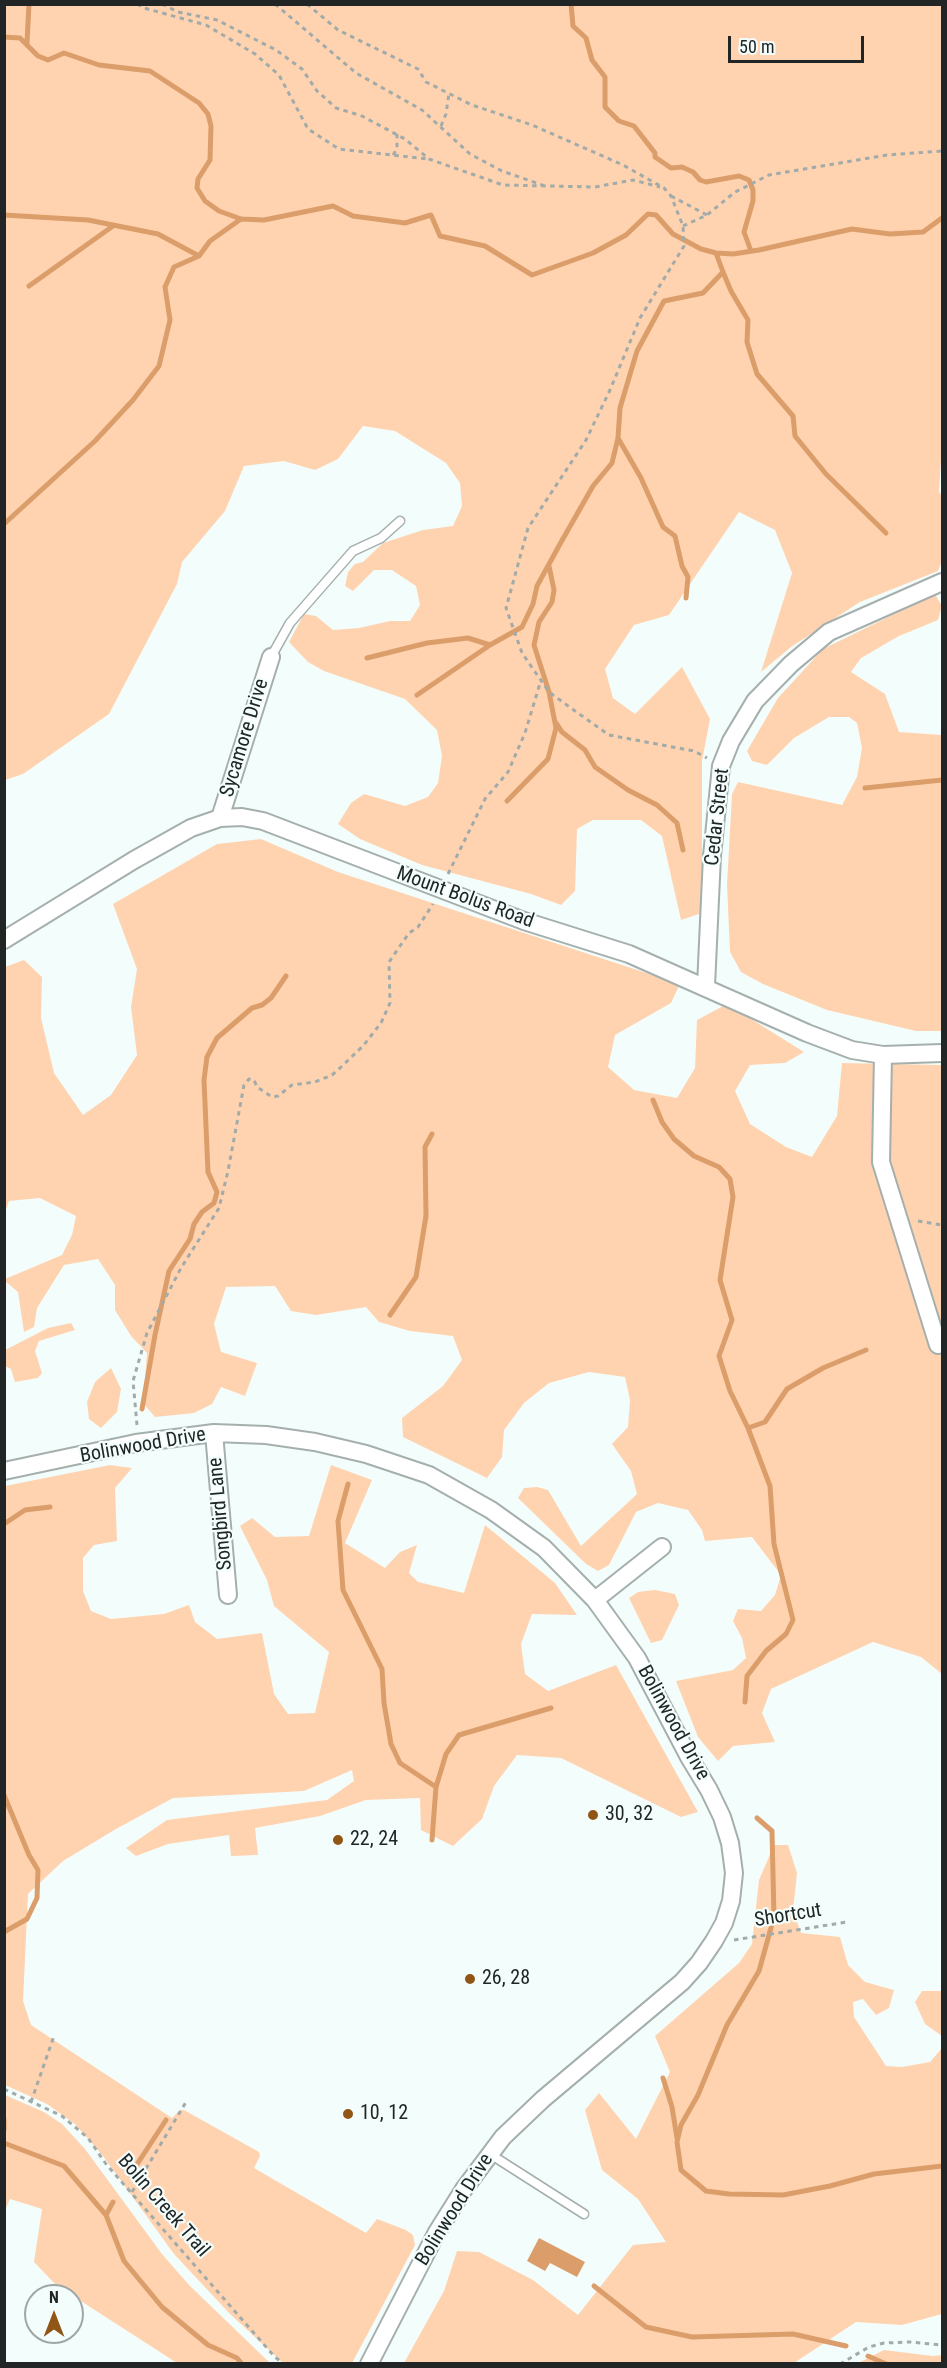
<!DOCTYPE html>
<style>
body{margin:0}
#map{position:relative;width:947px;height:2368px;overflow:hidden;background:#f3fefc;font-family:"Roboto Condensed",sans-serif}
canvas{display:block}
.frame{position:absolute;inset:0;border:6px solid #212525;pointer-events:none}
.north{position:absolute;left:24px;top:2284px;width:60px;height:60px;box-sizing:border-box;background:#f3fefc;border:2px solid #9fa7a6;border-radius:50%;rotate:0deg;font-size:16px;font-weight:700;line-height:24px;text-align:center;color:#212525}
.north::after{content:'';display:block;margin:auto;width:21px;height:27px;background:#915516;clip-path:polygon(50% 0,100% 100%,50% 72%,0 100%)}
.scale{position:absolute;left:728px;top:36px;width:136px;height:27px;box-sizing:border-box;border:3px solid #212525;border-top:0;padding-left:8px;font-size:18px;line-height:21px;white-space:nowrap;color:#212525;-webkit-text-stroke:4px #f3fefc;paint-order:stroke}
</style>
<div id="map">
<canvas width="947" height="2368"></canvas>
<div class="frame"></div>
<div class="north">N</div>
<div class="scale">50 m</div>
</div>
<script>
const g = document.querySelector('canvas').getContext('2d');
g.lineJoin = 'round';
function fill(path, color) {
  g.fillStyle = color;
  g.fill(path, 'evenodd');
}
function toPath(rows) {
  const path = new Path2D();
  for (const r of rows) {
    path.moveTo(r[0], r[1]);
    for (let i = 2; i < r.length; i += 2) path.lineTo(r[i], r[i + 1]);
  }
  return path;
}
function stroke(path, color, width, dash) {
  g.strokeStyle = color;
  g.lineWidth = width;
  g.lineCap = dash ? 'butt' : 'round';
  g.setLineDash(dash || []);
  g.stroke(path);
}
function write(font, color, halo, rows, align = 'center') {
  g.font = font + ' "Roboto Condensed",sans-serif';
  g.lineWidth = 4.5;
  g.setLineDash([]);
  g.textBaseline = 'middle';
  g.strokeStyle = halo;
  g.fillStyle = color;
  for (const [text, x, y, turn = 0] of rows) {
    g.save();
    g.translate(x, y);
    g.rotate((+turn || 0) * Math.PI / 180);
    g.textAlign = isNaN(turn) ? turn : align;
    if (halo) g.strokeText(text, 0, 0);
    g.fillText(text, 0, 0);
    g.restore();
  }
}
const green = toPath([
 [5,5,942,5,942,444,939,491,942,497,942,561,938,571,860,602,791,647,761,672,792,573,775,530,739,512,669,615,634,625,605,669,613,698,635,714,682,667,710,719,702,761,702,913,681,920,662,836,641,820,593,820,577,829,575,891,561,905,531,894,422,865,360,839,338,824,351,803,364,794,405,806,428,797,438,783,442,756,437,730,405,699,324,671,308,662,289,642,304,614,316,616,333,630,359,628,390,621,410,621,420,605,416,586,392,570,374,570,353,591,345,586,348,572,355,564,363,562,383,543,423,530,453,526,462,506,460,483,446,463,395,431,363,426,338,459,315,470,284,461,244,466,225,511,182,562,177,584,109,714,23,774,5,780],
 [935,594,942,606,938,620,899,636,861,658,851,672,885,694,899,732,942,735,942,1031,916,1031,827,1010,763,984,741,972,730,952,727,885,732,794,738,782,842,805,857,777,862,748,857,723,849,717,829,717,794,738,767,765,752,761,747,751,778,698,823,649],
 [261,839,338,872,680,984,671,1003,615,1035,608,1067,634,1090,677,1098,695,1068,697,1020,727,1004,804,1052,785,1063,750,1065,735,1091,750,1124,786,1147,812,1157,837,1116,842,1063,942,1065,942,1674,921,1657,873,1642,771,1689,762,1713,775,1742,733,1746,718,1761,698,1737,676,1681,733,1670,746,1658,742,1638,733,1621,738,1609,761,1611,775,1595,781,1575,752,1537,705,1541,702,1530,688,1510,658,1503,636,1512,609,1565,598,1571,586,1564,518,1498,524,1488,537,1487,548,1490,581,1546,637,1494,631,1471,612,1444,628,1427,630,1400,625,1377,589,1372,549,1383,524,1403,504,1430,502,1457,487,1478,403,1437,402,1418,443,1386,462,1360,453,1336,410,1331,379,1322,366,1307,316,1315,291,1311,275,1286,226,1287,214,1324,221,1352,257,1363,245,1396,221,1387,212,1404,194,1413,155,1417,143,1403,147,1353,131,1336,115,1310,115,1285,98,1259,64,1265,37,1308,34,1327,24,1332,18,1292,5,1281,5,1279,62,1255,72,1235,76,1216,40,1198,9,1201,5,1212,5,967,24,960,42,977,41,1018,54,1073,83,1115,111,1095,137,1055,131,1007,137,969,113,904,217,844],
 [71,1323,75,1330,39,1341,35,1351,42,1373,38,1378,15,1382,11,1369,5,1366,5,1350,48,1328],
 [111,1368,121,1389,117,1412,101,1428,89,1419,87,1402,95,1382],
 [110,1465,132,1468,115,1488,117,1541,94,1545,83,1558,83,1591,91,1611,111,1619,164,1614,189,1605,195,1622,217,1639,262,1633,274,1694,288,1714,315,1713,329,1652,274,1606,267,1580,240,1526,252,1518,275,1537,309,1536,331,1465,372,1480,345,1543,385,1568,400,1552,417,1545,409,1573,418,1582,464,1593,485,1525,555,1583,577,1615,532,1614,521,1644,525,1674,548,1691,616,1665,698,1812,681,1817,561,1758,517,1755,494,1786,482,1819,453,1846,421,1830,420,1798,366,1800,320,1816,255,1828,258,1855,231,1856,229,1835,168,1844,136,1856,126,1848,167,1820,327,1800,354,1781,352,1770,304,1791,173,1798,116,1829,63,1861,28,1894,23,2001,31,2025,172,2118,180,2110,184,2110,259,2152,260,2156,254,2168,366,2233,377,2219,406,2230,413,2235,415,2245,352,2363,283,2363,230,2314,174,2254,103,2156,75,2124,47,2104,5,2085,5,1486],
 [655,1590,675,1594,679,1605,662,1640,651,1643,629,1598,638,1592],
 [774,1845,788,1845,797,1873,793,1911,801,1933,840,1937,848,1965,865,1982,894,1990,889,2008,876,2015,863,1999,853,2002,854,2017,886,2066,902,2067,930,2062,942,2048,942,2314,902,2325,856,2322,794,2363,404,2363,444,2291,457,2251,479,2252,533,2280,578,2315,633,2245,666,2242,638,2199,602,2170,585,2110,599,2093,636,2139,670,2072,655,2036,739,1963,752,1944,759,1880],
 [922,1991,942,1991,942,2036,925,2024,915,2002],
 [5,2095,44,2112,62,2124,85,2149,162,2254,189,2285,270,2363,177,2363,56,2285,34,2262,42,2209,10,2199,5,2210],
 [884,2350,933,2356,942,2355,942,2363,858,2363]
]);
const water = toPath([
 [539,2238,585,2262,577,2277,550,2263,545,2271,527,2261]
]);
const stream = toPath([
 [571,4,573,26,586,38,592,60,605,77,605,107,619,121,634,126,655,153,655,157,671,168,682,167,693,172,700,180,706,182,739,176,749,180,753,190,753,201,744,232,751,251],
 [4,37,20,38,38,56,48,60,64,53,99,65,150,71,199,103,208,114,211,126,210,160,198,179,197,188,205,201,219,211,241,219,264,220,333,206,353,216,405,223,431,215,440,236,485,246,532,275,593,253,626,235,648,214,656,215,673,234,701,249,716,253,733,254,759,250,852,229,890,234,923,232,942,218],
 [27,43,29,4],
 [4,215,88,220,158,234,199,256],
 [723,272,731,291,748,320,747,342,757,374,793,416,795,436,826,474,886,533],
 [29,286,113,226],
 [618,438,641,478,663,527,675,536,682,566,688,577,686,598],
 [4,524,95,441,133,400,159,366,170,320,165,287,174,267,199,256,210,241,241,219],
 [367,658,427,643,468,638,490,645,522,627,533,604,537,586,560,544,593,486,612,463,618,438,620,408,637,351,664,301,703,293,723,272,716,253],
 [417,695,490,645],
 [556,723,562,732,585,750,595,767,628,790,657,805,677,823,683,850],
 [865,788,942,780],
 [507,801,548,759,556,728,549,692,534,645,539,622,552,602,554,590,549,566],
 [653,1100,662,1122,674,1139,694,1156,719,1167,730,1179,733,1197,720,1280,732,1320,719,1356,730,1391,748,1428,770,1486,774,1544,793,1620,786,1634,766,1651,747,1676,745,1702],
 [390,1315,416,1277,426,1216,425,1147,432,1134],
 [142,1409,155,1335,169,1271,190,1239,194,1224,202,1212,214,1203,217,1192,208,1172,204,1080,207,1057,217,1038,252,1008,262,1005,271,998,286,976],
 [748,1428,765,1422,787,1389,823,1368,866,1350],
 [348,1484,338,1521,343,1590,382,1669,384,1703,391,1744,400,1763,436,1787],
 [4,1524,25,1510,50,1507],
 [4,1795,29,1855,38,1870,37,1898,27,1919,4,1932],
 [757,1818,772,1831,774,1917,759,1971,727,2025,698,2095,681,2125,677,2142,681,2170,706,2191,729,2194,783,2195,830,2186,874,2174,942,2166],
 [432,1840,436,1787,446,1754,459,1735,551,1708],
 [663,2078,672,2107,677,2138],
 [4,2119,4,2130],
 [4,2143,64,2166,106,2215,124,2261,162,2307,208,2345,237,2358,242,2364],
 [130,2175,166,2120],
 [106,2215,113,2202],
 [594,2286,646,2327,692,2337,793,2334,846,2346],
 [868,2356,886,2364]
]);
const path = toPath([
 [137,4,144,8,206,25,255,54,279,75,308,129,339,149,427,159],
 [162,4,178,12,217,20,276,50,302,69,317,91,336,108,362,116,405,139,429,159,503,185,595,187,633,180,660,187],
 [275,4,356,73,422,110,470,154,502,171,545,186],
 [307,4,338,30,418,69,426,82,472,105,532,125,623,165,664,188,671,196,683,226,684,246,640,318,610,390,586,440,528,528,506,608,522,653,549,692,575,711,609,735,694,751,707,758],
 [441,126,446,114,449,93],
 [393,155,397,149,397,134],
 [671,196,707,215],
 [683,226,707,215,735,192,769,175,887,155,942,151],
 [448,874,485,799,508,772,525,733,541,680],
 [918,1221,942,1225],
 [137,1425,133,1381,147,1333,181,1268,219,1208,228,1171,244,1085,249,1079,254,1080,257,1087,272,1097,278,1096,292,1085,315,1082,332,1075,340,1068,363,1046,381,1023,390,1003,389,962,409,933,418,927,433,904],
 [734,1940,847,1922],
 [4,2089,62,2116,88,2138,106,2164,274,2356,283,2364],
 [31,2102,54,2036],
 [132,2192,186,2102],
 [840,2364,869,2347,884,2343,910,2342,942,2345]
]);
const service = toPath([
 [271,657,290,623,353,551,381,538,400,521],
 [490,2154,584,2214]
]);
const minor = toPath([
 [220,818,271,657],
 [4,940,134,860,191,828,220,818,242,817,263,821,524,921,629,954,807,1033,852,1050,883,1055,942,1053],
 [706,986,712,856,721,766,731,741,755,701,791,664,829,632,942,582],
 [883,1055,881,1162,938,1345],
 [214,1433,228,1595],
 [4,1471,136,1443,214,1433,266,1435,315,1442,366,1454,429,1475,491,1510,544,1548,595,1600,637,1658,689,1757,709,1790,722,1817,730,1843,734,1873,731,1901,724,1923,714,1941,699,1963,682,1982,543,2099,503,2137,464,2189,437,2232,369,2364],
 [595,1600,662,1547]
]);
const markers = [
 [593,1815,6,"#915516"],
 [338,1840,6,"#915516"],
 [470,1979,6,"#915516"],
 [348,2114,6,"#915516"]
];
const streetNames = [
 ["Sycamore Drive",245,738,-73],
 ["Cedar Street",718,817,-84],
 ["Mount Bolus Road",465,898,20],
 ["Bolinwood Drive",143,1446,-10],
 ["Songbird Lane",221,1514,-95],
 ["Bolinwood Drive",673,1723,61],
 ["Shortcut",788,1916,-9],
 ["Bolin Creek Trail",163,2206,49],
 ["Bolinwood Drive",455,2210,-58]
];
const poiNames = [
 ["30, 32",605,1815],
 ["22, 24",350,1840],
 ["26, 28",482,1979],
 ["10, 12",360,2114]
];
fill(green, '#ffd3b0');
fill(water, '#db9e6b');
stroke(stream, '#db9e6b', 5);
stroke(service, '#a5afad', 11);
stroke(minor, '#a5afad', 20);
stroke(path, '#a2aba9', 3, [4.5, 4.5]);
stroke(service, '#fff', 8);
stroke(minor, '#fff', 16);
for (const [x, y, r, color] of markers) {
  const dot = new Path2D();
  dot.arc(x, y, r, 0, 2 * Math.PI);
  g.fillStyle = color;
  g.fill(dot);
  stroke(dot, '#f3fefc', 2);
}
write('20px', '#212525', '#f3fefc', streetNames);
write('20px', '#212525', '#f3fefc', poiNames, 'left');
</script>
